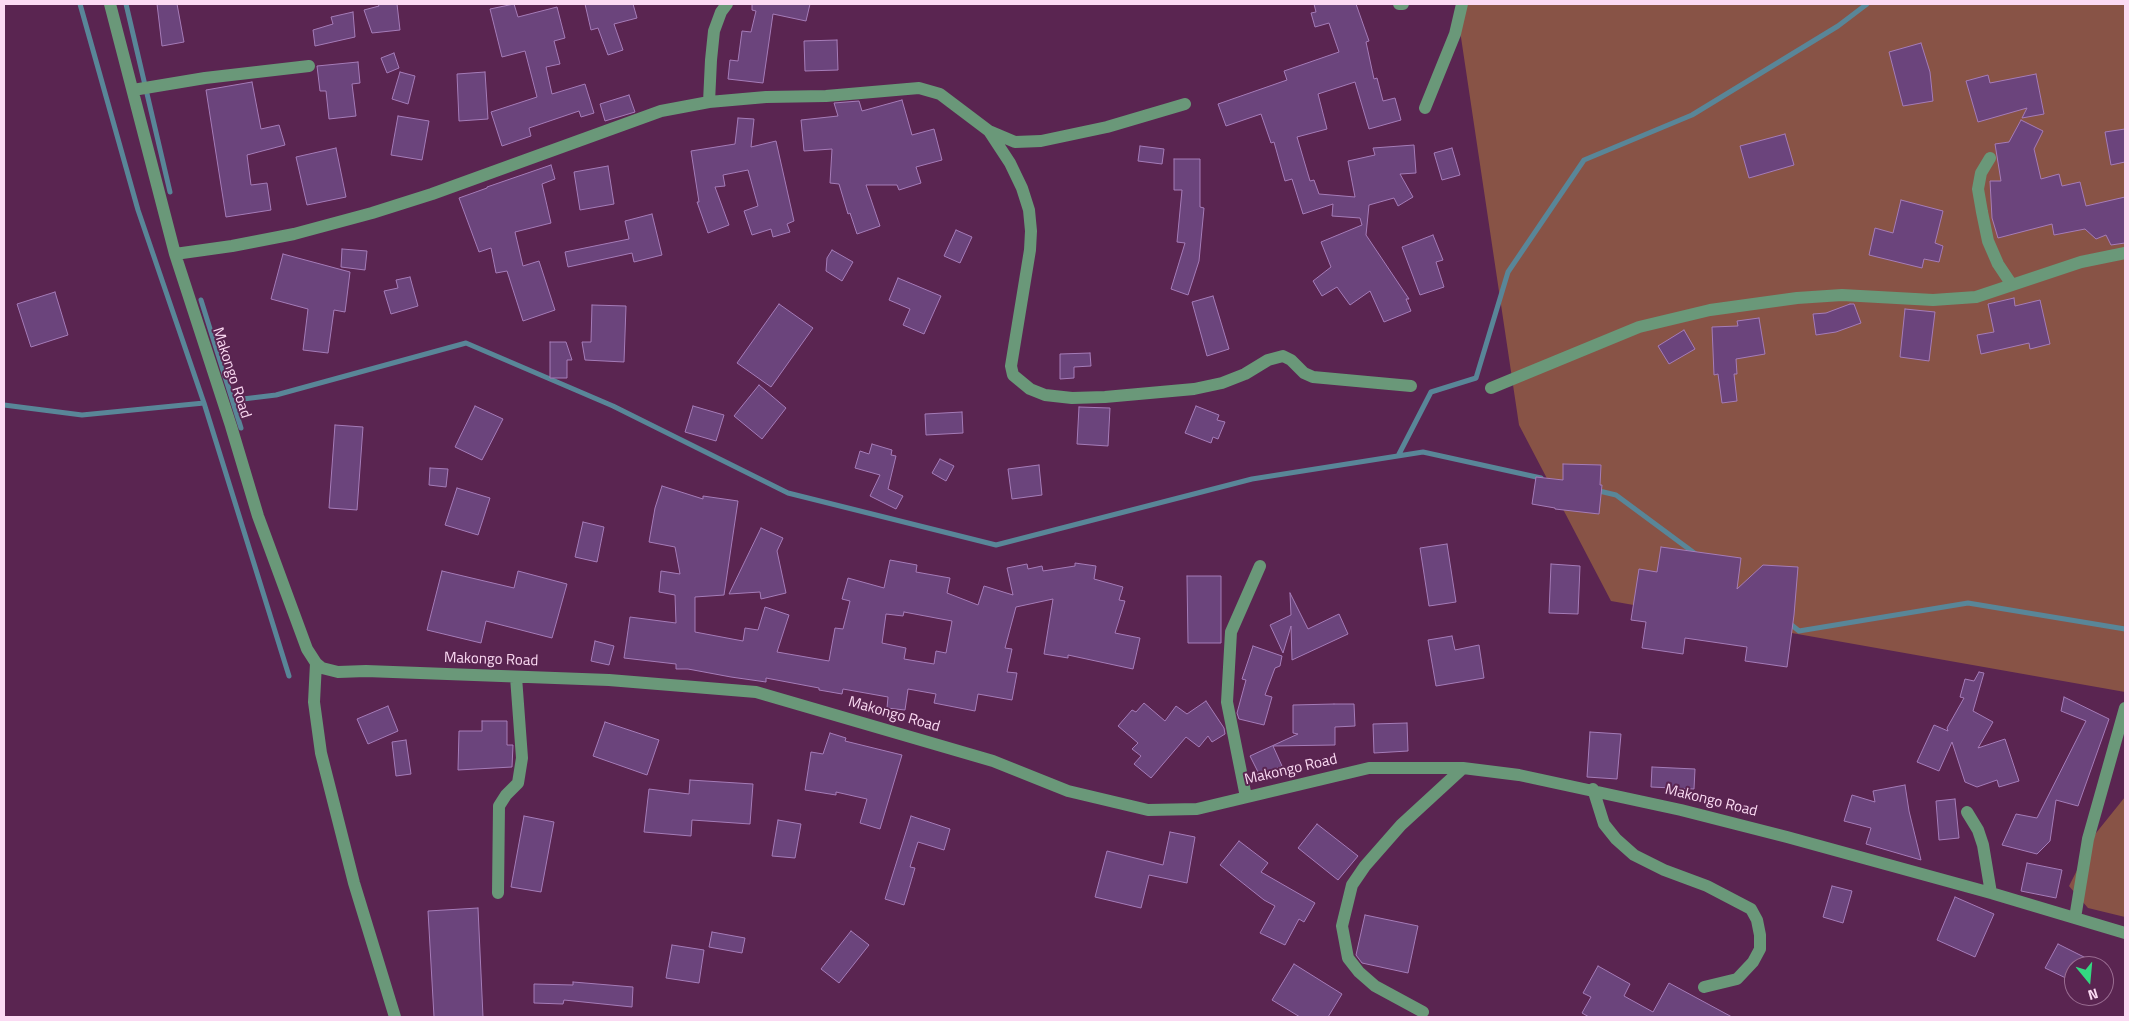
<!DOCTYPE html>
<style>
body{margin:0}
#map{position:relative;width:2129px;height:1021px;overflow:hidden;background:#5a2551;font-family:"Titillium Web",sans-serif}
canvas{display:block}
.frame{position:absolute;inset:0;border:5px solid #fbdaf3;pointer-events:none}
.north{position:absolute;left:2064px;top:956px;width:50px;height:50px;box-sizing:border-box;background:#5a2551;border:1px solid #9a6d92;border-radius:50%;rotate:163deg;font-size:14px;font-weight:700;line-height:20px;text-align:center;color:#fbdaf3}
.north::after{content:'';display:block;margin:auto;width:18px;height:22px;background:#34d881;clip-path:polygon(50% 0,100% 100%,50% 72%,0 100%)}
</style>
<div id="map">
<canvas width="2129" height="1021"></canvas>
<div class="frame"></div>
<div class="north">N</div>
</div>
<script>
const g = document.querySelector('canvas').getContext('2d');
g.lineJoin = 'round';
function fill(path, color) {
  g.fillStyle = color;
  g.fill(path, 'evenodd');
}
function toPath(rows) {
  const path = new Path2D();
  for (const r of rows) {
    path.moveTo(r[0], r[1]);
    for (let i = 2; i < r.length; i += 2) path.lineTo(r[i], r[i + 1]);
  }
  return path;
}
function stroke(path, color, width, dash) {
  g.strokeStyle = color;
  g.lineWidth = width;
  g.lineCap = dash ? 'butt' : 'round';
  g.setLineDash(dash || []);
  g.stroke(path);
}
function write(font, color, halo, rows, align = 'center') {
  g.font = font + ' "Titillium Web",sans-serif';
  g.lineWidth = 4;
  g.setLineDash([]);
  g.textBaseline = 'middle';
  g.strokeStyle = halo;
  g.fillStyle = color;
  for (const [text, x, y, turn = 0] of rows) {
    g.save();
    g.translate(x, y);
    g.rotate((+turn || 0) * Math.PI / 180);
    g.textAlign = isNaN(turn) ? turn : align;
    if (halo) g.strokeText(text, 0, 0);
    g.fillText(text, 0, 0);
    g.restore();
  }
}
const green = toPath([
 [1456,4,2125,4,2125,692,1611,601,1519,425],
 [2125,797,2125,917,2088,908,2069,886,2096,833]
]);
const stream = toPath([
 [80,4,138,210,204,403,289,676],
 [126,4,170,192],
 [201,300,241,428],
 [243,399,276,395,466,343,613,406,788,493,996,545,1252,479,1423,452,1541,478],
 [4,405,82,415,204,403],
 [1398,456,1431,392,1476,378,1508,272,1584,160,1692,115,1838,26,1867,4],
 [1595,490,1616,495,1697,555],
 [1788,622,1799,631,1968,603,2125,629]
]);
const building = toPath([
 [157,4,177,4,184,42,162,46,157,4],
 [378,4,397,4,400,30,372,33,364,10,379,6,378,4],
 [514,4,518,17,557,7,565,38,554,41,560,64,546,67,552,94,585,84,594,113,581,117,579,111,529,128,531,136,502,146,491,112,537,97,525,51,502,57,490,9,514,4],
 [585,4,633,4,637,18,614,24,623,50,608,55,598,28,591,30,585,4],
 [752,4,810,4,806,21,773,14,763,83,728,79,730,60,738,61,742,31,751,32,756,11,752,10,752,4],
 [1314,4,1356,4,1369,41,1366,42,1374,79,1377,78,1383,101,1395,98,1401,120,1369,129,1355,82,1318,94,1327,129,1297,137,1310,181,1314,180,1319,194,1355,197,1348,161,1375,155,1373,148,1414,145,1416,173,1400,174,1413,197,1398,206,1394,198,1369,205,1366,235,1409,299,1406,299,1411,311,1384,322,1370,291,1350,305,1337,287,1322,296,1313,281,1331,267,1321,242,1362,225,1360,218,1332,216,1333,204,1303,214,1292,179,1285,181,1274,142,1271,143,1261,114,1226,126,1218,104,1287,80,1284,71,1339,52,1329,23,1315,27,1311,13,1316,12,1314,4],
 [353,12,355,37,315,46,313,30,333,24,331,17,353,12],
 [837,40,838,70,805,71,804,41,837,40],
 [1921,43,1930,72,1933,101,1903,106,1889,52,1921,43],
 [394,53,399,68,387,73,381,58,394,53],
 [358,62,360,83,352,84,356,116,329,119,326,91,320,91,317,66,358,62],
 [400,72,415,76,408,104,392,99,400,72],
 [485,72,488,119,459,121,457,74,485,72],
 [2036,74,2044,114,2022,118,2027,108,1978,122,1966,81,1988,75,1990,83,2036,74],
 [252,82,261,129,279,125,285,145,247,155,251,185,267,183,271,210,226,217,206,90,252,82],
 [629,95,635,112,605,121,600,104,629,95],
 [902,100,912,135,934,129,942,160,916,167,921,183,899,190,897,185,866,185,880,226,857,234,850,213,848,214,839,184,830,183,832,149,804,151,801,120,838,116,834,103,859,101,862,111,902,100],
 [398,116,429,121,422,160,391,155,398,116],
 [738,118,754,119,751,147,776,141,794,221,787,224,790,232,773,237,771,229,752,235,744,211,758,206,748,170,723,175,725,186,715,187,729,225,708,233,697,202,699,202,691,151,735,144,738,118],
 [2021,120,2043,131,2034,149,2041,179,2059,174,2062,186,2080,182,2086,206,2125,197,2125,243,2111,245,2106,235,2096,239,2085,229,2054,235,2052,224,1998,238,1992,218,1990,181,2001,181,1995,144,2009,142,2021,120],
 [2125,129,2125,162,2111,165,2105,132,2125,129],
 [1785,134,1794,165,1749,178,1740,146,1785,134],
 [1140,146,1164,149,1162,164,1138,161,1140,146],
 [336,148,346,197,307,205,296,157,336,148],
 [1452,148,1460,175,1442,180,1434,153,1452,148],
 [1174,159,1200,159,1200,207,1204,208,1199,261,1188,295,1171,289,1185,243,1177,242,1182,190,1174,190,1174,159],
 [551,165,555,179,542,184,551,223,515,232,523,266,539,261,555,310,523,321,507,271,496,273,491,248,479,252,459,198,487,188,487,187,551,165],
 [608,166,614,204,580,210,574,172,608,166],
 [1901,200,1943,211,1935,243,1943,246,1939,262,1924,259,1922,268,1869,255,1875,228,1893,233,1901,200],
 [652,214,662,255,634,262,632,253,568,267,565,252,629,239,625,221,652,214],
 [956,230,972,237,960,263,944,256,956,230],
 [1433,235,1443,260,1436,262,1444,287,1420,295,1402,247,1433,235],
 [342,249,367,251,365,270,341,267,342,249],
 [832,250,853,262,842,281,826,271,827,258,832,250],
 [283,254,350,272,345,312,334,310,328,353,303,350,308,309,271,299,283,254],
 [410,277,418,306,391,314,384,291,398,288,396,280,410,277],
 [898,278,941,296,924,334,903,325,910,309,889,300,898,278],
 [55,292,68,335,31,347,17,304,55,292],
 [1213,296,1229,349,1207,356,1192,302,1213,296],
 [2014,298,2015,306,2040,300,2050,344,2030,349,2029,343,1981,354,1977,335,1994,332,1988,304,2014,298],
 [779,304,813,328,771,387,737,363,779,304],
 [1850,304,1854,304,1861,323,1836,332,1816,335,1813,314,1826,313,1850,304],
 [592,305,626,306,624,362,585,360,582,342,591,342,592,305],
 [1905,309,1935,312,1929,361,1900,357,1905,309],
 [1759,318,1765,354,1736,359,1737,374,1734,374,1737,401,1722,403,1718,374,1714,375,1712,327,1738,326,1737,321,1759,318],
 [1684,330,1695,349,1669,364,1658,346,1684,330],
 [550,342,566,342,572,360,567,360,567,378,550,378,550,342],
 [1090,353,1091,366,1074,367,1074,378,1060,379,1060,354,1090,353],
 [759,385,786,408,762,439,734,416,759,385],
 [475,406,503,419,482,460,455,447,475,406],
 [693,406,724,415,716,441,685,432,693,406],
 [1196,406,1219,415,1217,420,1225,422,1218,439,1213,437,1211,443,1185,433,1196,406],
 [1079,407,1110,408,1108,446,1077,444,1079,407],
 [962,412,963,433,926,435,925,414,962,412],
 [335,425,363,427,357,510,329,508,335,425],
 [872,444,892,450,891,455,896,456,888,489,903,496,896,509,870,496,880,475,855,468,860,451,869,454,872,444],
 [940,459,954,466,946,481,932,473,940,459],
 [1563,464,1601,465,1600,485,1602,485,1599,514,1555,509,1555,508,1532,504,1536,477,1563,480,1563,464],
 [1039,465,1042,495,1012,499,1008,469,1039,465],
 [430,468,448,469,446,487,429,485,430,468],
 [662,486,703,499,703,496,738,501,724,595,695,597,695,632,743,641,745,628,758,630,765,607,789,615,777,652,829,661,835,628,843,629,850,601,842,599,848,578,884,588,890,560,917,565,916,572,950,578,947,593,978,605,984,586,1013,595,1007,568,1027,564,1028,569,1042,566,1043,571,1075,566,1075,563,1096,566,1094,579,1123,587,1119,600,1125,601,1115,633,1140,638,1133,669,1068,655,1068,658,1044,654,1053,599,1016,607,1005,648,1012,649,1007,672,1017,673,1012,700,978,694,975,711,934,703,936,694,908,689,905,710,887,708,888,697,843,689,842,694,819,690,819,688,766,678,766,682,731,677,688,669,676,669,676,664,624,658,630,617,676,623,675,595,659,592,661,571,680,574,675,547,649,542,655,508,662,486],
 [904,612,952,621,946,653,936,651,934,664,904,659,906,648,882,643,886,614,903,616,904,612],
 [457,488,490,498,478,535,445,525,457,488],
 [583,522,604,527,597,562,575,557,583,522],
 [761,528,783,538,777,551,786,593,761,599,760,592,729,594,761,528],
 [1447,544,1456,602,1429,606,1420,548,1447,544],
 [1661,547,1741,558,1737,589,1763,565,1798,567,1794,615,1787,667,1745,661,1747,647,1685,638,1683,654,1642,648,1646,622,1631,620,1639,569,1657,572,1661,547],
 [1551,564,1580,566,1578,614,1549,613,1551,564],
 [442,571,514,588,518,571,567,584,552,638,486,621,481,643,427,630,442,571],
 [1187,576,1221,576,1221,643,1188,643,1187,576],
 [1290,593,1308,629,1339,614,1348,634,1292,660,1291,626,1283,653,1270,625,1291,615,1290,593],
 [1452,636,1455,650,1479,645,1484,678,1436,686,1428,640,1452,636],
 [595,641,614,646,609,665,591,661,595,641],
 [1253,646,1282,656,1280,666,1275,668,1265,695,1272,697,1264,725,1239,719,1237,713,1246,680,1242,679,1253,646],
 [1979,672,1984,673,1973,711,1993,722,1978,748,2005,739,2019,781,1999,787,1997,780,1977,787,1965,782,1952,742,1939,771,1917,762,1934,725,1948,731,1947,728,1964,698,1960,697,1965,679,1974,681,1979,672],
 [2064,697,2109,719,2078,806,2056,800,2050,841,2037,854,2002,845,2016,814,2037,818,2086,721,2061,711,2064,697],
 [1206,701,1224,728,1225,734,1212,742,1208,736,1199,747,1186,737,1151,778,1134,764,1141,756,1132,749,1138,743,1118,726,1132,710,1136,712,1144,703,1165,721,1176,706,1187,714,1206,701],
 [1334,704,1354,704,1355,726,1335,727,1335,745,1273,746,1282,766,1260,776,1250,756,1298,734,1293,733,1293,705,1334,704],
 [388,706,398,731,368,744,357,719,388,706],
 [482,721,507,721,507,745,513,745,512,767,458,770,459,731,482,731,482,721],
 [605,722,659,740,647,775,593,756,605,722],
 [1407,723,1408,751,1374,753,1373,724,1407,723],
 [1590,732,1621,734,1617,779,1587,777,1590,732],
 [830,733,846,738,845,741,902,755,880,829,860,823,867,799,836,792,836,795,805,790,811,752,823,754,830,733],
 [406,740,411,774,396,776,392,742,406,740],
 [1652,767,1695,769,1694,789,1651,787,1652,767],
 [690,780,753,784,750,824,692,820,691,836,644,832,649,789,689,794,690,780],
 [1905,785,1909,811,1921,860,1866,844,1871,828,1844,821,1852,795,1875,802,1873,791,1905,785],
 [1955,799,1959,838,1939,840,1936,801,1955,799],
 [524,816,554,822,541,892,511,887,524,816],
 [911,816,950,829,944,850,918,842,910,867,915,868,904,905,885,899,911,816],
 [778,820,801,824,795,858,772,856,778,820],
 [1317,824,1358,856,1338,880,1298,848,1317,824],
 [1170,832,1195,837,1187,883,1149,875,1141,908,1095,897,1107,851,1163,865,1170,832],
 [1239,841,1268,863,1261,872,1315,903,1304,922,1299,919,1285,945,1260,933,1275,906,1264,900,1220,865,1239,841],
 [2027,863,2062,870,2056,898,2021,891,2027,863],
 [1832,886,1852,891,1843,923,1823,917,1832,886],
 [1955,897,1994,914,1975,957,1937,940,1955,897],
 [478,908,483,1017,434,1017,428,911,478,908],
 [1365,915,1418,926,1408,973,1362,963,1356,955,1365,915],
 [851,931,869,945,839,983,821,969,851,931],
 [712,932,745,938,742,953,709,947,712,932],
 [2058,944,2102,966,2074,966,2074,982,2045,968,2058,944],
 [672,945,704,950,699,983,666,978,672,945],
 [1294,964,1342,994,1328,1017,1300,1017,1272,1000,1294,964],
 [1598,966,1630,984,1624,996,1653,1012,1669,983,1732,1017,1589,1017,1582,1013,1591,997,1583,993,1598,966],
 [573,982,633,987,632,1007,564,1000,563,1004,534,1003,534,984,573,985,573,982]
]);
const minor = toPath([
 [110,4,175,254,231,426,258,516,307,649,316,663,322,668,338,672,366,671,609,680,756,692,993,761,1068,791,1148,810,1197,809,1369,768,1463,768,1519,775,1681,810,1787,837,1991,893,2125,933],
 [1399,4,1403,4],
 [133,90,205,78,309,66],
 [709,102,711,60,714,31,721,12,727,4],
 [1425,108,1455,34,1462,4],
 [989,131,1010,163,1022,188,1029,210,1031,231,1030,250,1011,366,1013,375,1030,389,1045,395,1072,398,1105,397,1194,389,1222,383,1245,374,1268,360,1283,356,1291,360,1304,373,1313,377,1411,386],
 [1990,158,1981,173,1978,189,1982,212,1988,241,1998,264,2012,285],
 [175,254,232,246,294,234,372,213,432,194,661,111,709,102,766,97,826,96,919,88,940,94,989,131,1015,142,1041,141,1107,127,1185,104],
 [1491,388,1639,327,1710,310,1797,298,1842,295,1933,300,1976,297,2081,262,2125,253],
 [316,663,314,702,321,753,354,883,395,1017],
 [1593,789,1604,824,1616,839,1634,855,1664,870,1707,886,1751,909,1757,920,1760,935,1760,949,1753,962,1737,979,1704,987],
 [1246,797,1227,702,1231,632,1260,566],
 [1967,812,1978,830,1983,845,1991,893],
 [498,893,499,806,506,795,518,783,522,758,516,677],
 [2075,918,2088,839,2125,708],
 [1423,1012,1375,986,1359,972,1348,958,1342,926,1352,885,1365,866,1401,825,1463,768]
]);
const streetNames = [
 ["Makongo Road",231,373,72],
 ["Makongo Road",491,660,2],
 ["Makongo Road",894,715,16],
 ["Makongo Road",1291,770,-13],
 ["Makongo Road",1711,801,14]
];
fill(green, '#885346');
stroke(stream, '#598698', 5);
fill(building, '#6b447c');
stroke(building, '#a57cb8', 1);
stroke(minor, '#6a9879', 12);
write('15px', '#fbdaf3', '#5a2551', streetNames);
</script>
